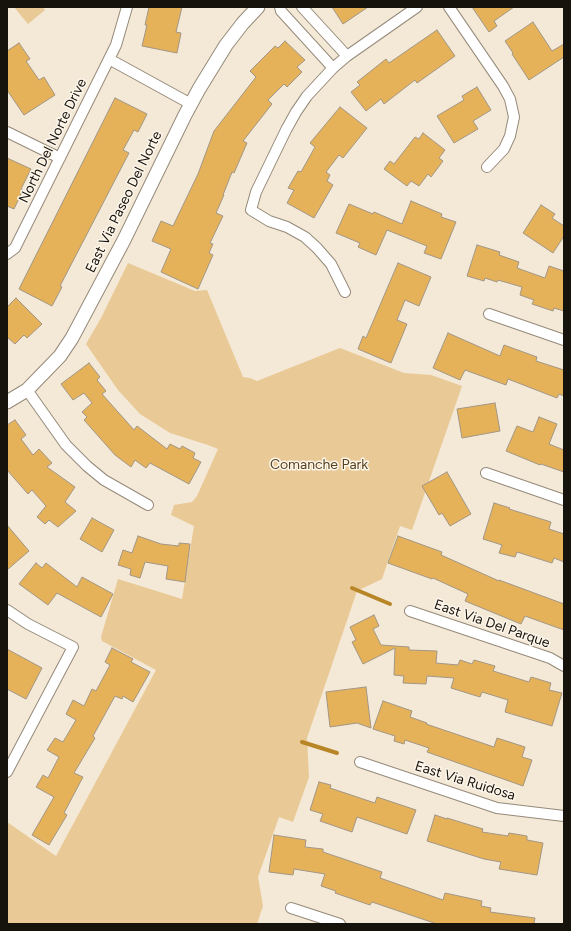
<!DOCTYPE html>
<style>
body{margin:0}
#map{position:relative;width:571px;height:931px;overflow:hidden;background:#f4e8d6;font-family:Figtree,sans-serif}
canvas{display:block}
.frame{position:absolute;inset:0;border:8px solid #16120c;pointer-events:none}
</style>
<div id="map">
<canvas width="571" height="931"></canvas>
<div class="frame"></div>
</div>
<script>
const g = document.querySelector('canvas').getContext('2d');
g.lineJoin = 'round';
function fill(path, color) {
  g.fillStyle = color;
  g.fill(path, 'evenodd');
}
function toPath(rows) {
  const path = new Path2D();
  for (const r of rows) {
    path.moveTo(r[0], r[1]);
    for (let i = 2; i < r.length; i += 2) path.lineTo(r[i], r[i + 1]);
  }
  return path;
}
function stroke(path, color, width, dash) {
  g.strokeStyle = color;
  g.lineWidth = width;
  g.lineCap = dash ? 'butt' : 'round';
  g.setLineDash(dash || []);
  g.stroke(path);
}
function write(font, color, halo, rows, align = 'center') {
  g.font = font + ' Figtree,sans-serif';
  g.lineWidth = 3;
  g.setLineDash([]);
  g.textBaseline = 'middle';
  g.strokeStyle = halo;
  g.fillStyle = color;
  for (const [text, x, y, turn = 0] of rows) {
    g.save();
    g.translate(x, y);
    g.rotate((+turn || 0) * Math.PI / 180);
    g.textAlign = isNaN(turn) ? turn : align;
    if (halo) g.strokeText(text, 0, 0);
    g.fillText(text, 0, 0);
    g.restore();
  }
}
const green = toPath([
 [14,7,43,7,45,10,28,24],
 [128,263,195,291,207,290,243,377,250,378,257,381,340,348,404,373,431,375,462,386,412,530,400,526,382,579,357,591,307,738,309,777,293,822,279,817,258,877,263,906,257,924,7,924,7,822,56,856,156,670,102,641,101,637,118,579,182,599,194,526,171,515,174,505,192,502,197,496,218,449,208,445,170,433,140,414,118,390,86,344,101,318]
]);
const stream = toPath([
 [352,588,390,604],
 [302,742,337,753]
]);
const building = toPath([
 [149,7,182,7,176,32,181,33,177,53,142,46,147,25,145,25,149,7],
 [332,7,368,7,343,24,332,7],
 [472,7,514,7,494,21,497,26,489,32,472,7],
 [533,22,552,51,564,44,564,57,529,80,512,54,513,53,505,41,533,22],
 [437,30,455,56,417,83,415,80,384,104,381,99,366,111,351,92,360,85,357,82,386,59,389,63,437,30],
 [285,41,305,60,297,67,302,72,287,87,284,84,268,100,272,104,243,141,247,143,234,173,232,172,223,195,224,195,216,213,223,216,210,243,213,244,209,253,213,255,198,289,161,272,171,249,152,241,161,221,173,226,198,174,214,131,256,77,250,71,275,46,278,48,285,41],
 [19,43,30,59,26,61,39,80,44,77,55,95,24,115,7,90,7,51,19,43],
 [477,87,491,110,473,121,478,129,454,143,437,116,464,100,462,96,477,87],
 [115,98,147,114,138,132,134,130,123,150,129,153,60,286,62,287,52,306,19,289,115,98],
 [340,107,367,128,343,158,339,155,326,172,330,175,327,181,333,185,314,218,287,203,294,190,288,188,298,171,301,172,315,147,310,143,340,107],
 [423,133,445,150,439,158,443,161,431,177,428,174,419,186,411,181,407,186,384,169,390,161,394,164,415,137,419,139,423,133],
 [7,158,31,169,21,189,23,190,14,209,7,206,7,158],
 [411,201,442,214,441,217,456,222,441,259,424,253,427,246,387,230,376,255,358,247,360,243,336,233,349,204,373,214,374,212,402,224,411,201],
 [541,205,555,214,552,218,564,226,564,236,553,253,523,233,541,205],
 [477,245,500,252,499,255,519,262,517,268,545,278,549,266,564,271,564,311,554,308,553,311,532,304,534,300,520,295,522,287,498,280,497,282,485,278,484,281,467,276,477,245],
 [398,263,431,277,419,306,405,300,397,320,407,324,391,363,358,349,363,336,366,338,398,263],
 [16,298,42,324,27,338,24,335,15,344,7,337,7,307,16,298],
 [448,333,500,356,504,345,537,357,536,361,564,370,564,396,559,394,557,398,508,379,506,385,465,370,460,380,433,368,448,333],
 [89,363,100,377,97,380,106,391,102,394,134,430,137,426,167,449,170,444,180,449,182,446,195,453,193,458,201,462,189,484,150,463,146,468,135,460,131,467,115,455,84,420,87,417,82,412,92,403,84,393,73,400,61,384,89,363],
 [495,403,500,431,462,438,457,409,495,403],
 [539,417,557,424,549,444,564,450,564,472,541,464,540,465,506,451,517,426,533,432,539,417],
 [15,420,26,435,21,439,33,455,39,449,52,463,47,467,75,487,65,502,76,511,58,527,49,520,45,524,37,517,46,506,32,490,28,494,7,470,7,425,15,420],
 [447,472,471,514,450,526,442,513,439,515,422,486,447,472],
 [494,503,510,508,509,509,551,522,549,529,564,534,564,562,554,558,552,563,517,552,515,557,499,553,502,545,483,539,494,503],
 [92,518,114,530,102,552,80,539,92,518],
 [7,525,29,551,7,570,7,525],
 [138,536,161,544,179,546,179,543,190,544,185,582,166,579,168,566,145,562,140,578,130,575,131,569,118,565,123,550,132,553,138,536],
 [398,536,442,552,441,555,499,581,499,580,564,604,564,630,525,616,521,624,465,601,468,594,433,578,432,579,388,563,398,536],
 [36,563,42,568,46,563,77,587,82,577,113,594,101,617,57,593,48,605,19,584,36,563],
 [374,615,379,626,373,629,381,645,409,647,409,650,437,651,436,663,458,665,460,660,472,664,474,660,495,666,493,671,529,682,531,677,551,683,549,690,562,693,552,726,505,712,508,700,482,692,480,697,451,688,454,678,427,676,426,684,403,683,404,676,394,675,395,648,363,664,352,642,356,640,350,627,374,615],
 [112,648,133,659,131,662,150,672,133,702,123,696,122,699,115,696,93,736,95,738,74,773,83,777,64,813,67,815,49,845,32,835,54,797,36,787,43,775,48,778,59,757,47,750,55,738,63,742,76,720,66,714,73,700,84,706,92,689,96,691,110,665,105,662,112,648],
 [7,649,42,668,26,699,7,689,7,649],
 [366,687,371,728,357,723,330,727,326,692,366,687],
 [383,701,412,711,410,717,427,723,426,724,494,747,497,738,525,747,522,757,532,760,523,786,427,752,429,748,405,740,404,744,394,741,395,736,373,729,383,701],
 [319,782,331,785,330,788,375,803,377,797,416,810,407,834,357,817,352,832,320,821,323,814,310,810,319,782],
 [435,815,447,819,447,818,483,829,482,832,508,836,509,833,527,836,527,840,543,843,537,875,499,869,501,862,484,859,427,841,435,815],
 [274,835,306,840,305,847,323,849,323,852,382,872,380,878,443,900,445,893,482,901,481,906,491,908,490,912,535,918,534,924,437,924,372,902,370,905,335,893,336,891,321,886,325,874,294,869,293,875,269,872,274,835]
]);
const minor = toPath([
 [280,7,281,11,333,68],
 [302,7,347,56],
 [449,7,503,86,510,99,514,117,510,136,504,149,487,167],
 [109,59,191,104],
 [7,132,60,158],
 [7,254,15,248,116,45,127,7],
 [345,292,331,264,317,248,305,237,287,227,269,221,251,210,256,192,286,130,296,112,307,96,333,68,347,56,417,7],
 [489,314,564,340],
 [27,390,66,445,87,466,104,480,148,505],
 [486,473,564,500],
 [7,610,28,624,73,647,7,772],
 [410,611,550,658,564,666],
 [360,762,497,808,564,816],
 [291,908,340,924]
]);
const tertiary = toPath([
 [7,402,27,390,60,356,72,338,124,240,185,115,199,89,226,45,243,23,258,7]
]);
const streetNames = [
 ["North Del Norte Drive",53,141,-64],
 ["East Via Paseo Del Norte",124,202,-64],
 ["East Via Del Parque",492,624,19],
 ["East Via Ruidosa",465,781,17]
];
const parkNames = [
 ["Comanche Park",319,465]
];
fill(green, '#e9c996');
stroke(stream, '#b88627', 4);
fill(building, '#e6b259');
stroke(building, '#a19685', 1);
stroke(minor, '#958a7a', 12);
stroke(tertiary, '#958a7a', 15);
stroke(minor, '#fff', 10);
stroke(tertiary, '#fff', 13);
write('14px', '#16120c', '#fdf6eb', streetNames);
write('14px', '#58421d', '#fdf6eb', parkNames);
</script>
